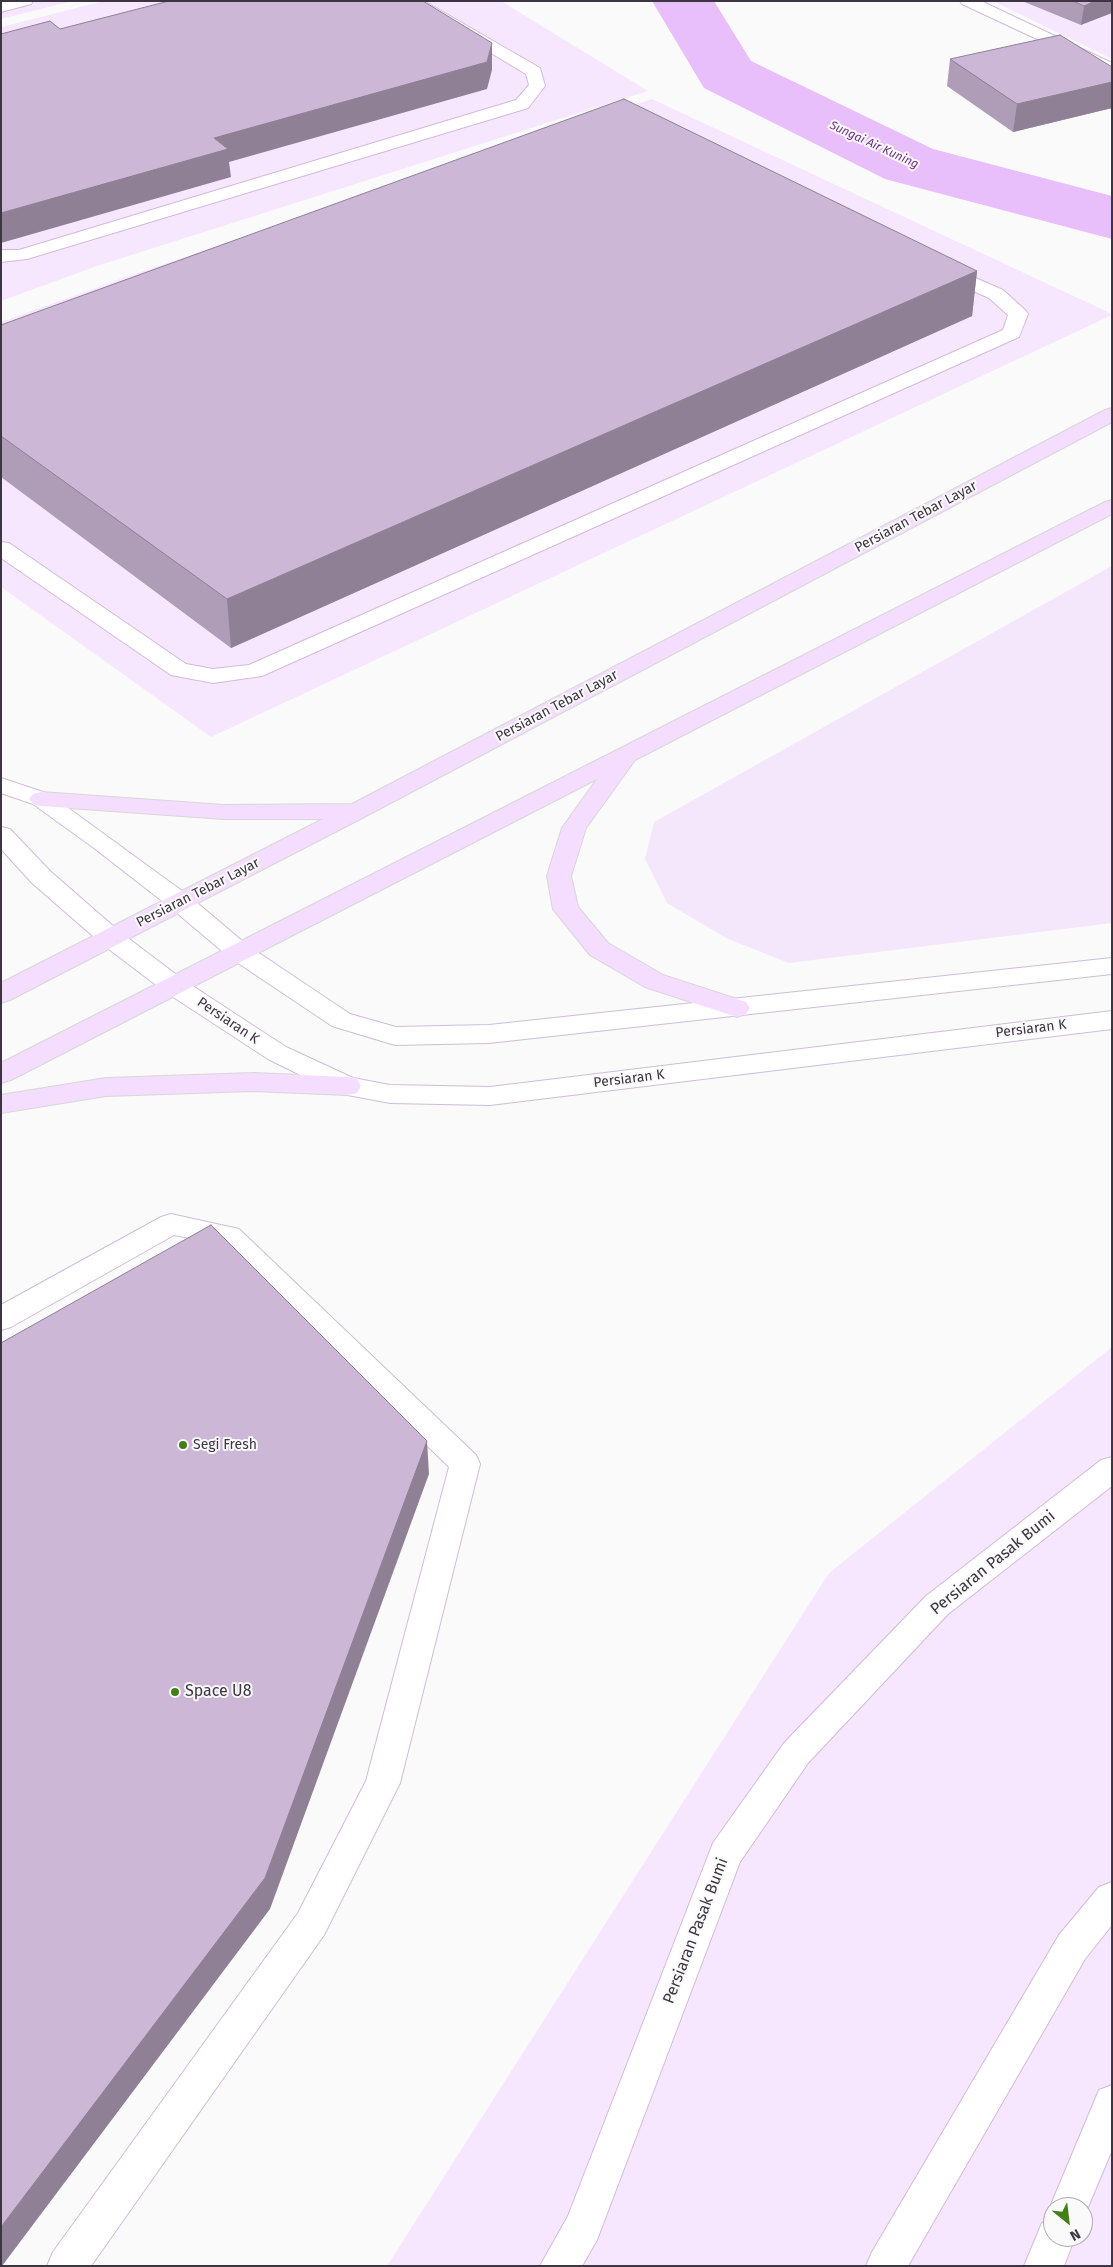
<!DOCTYPE html>
<style>
body{margin:0}
#map{position:relative;width:1113px;height:2267px;overflow:hidden;background:#fafafa;font-family:"Fira Sans",sans-serif}
canvas{display:block}
.frame{position:absolute;inset:0;border:2px solid #3e3542;pointer-events:none}
.north{position:absolute;left:1043px;top:2197px;width:50px;height:50px;box-sizing:border-box;background:#fafafa;border:1px solid #afabb0;border-radius:50%;rotate:151deg;font-size:14px;font-weight:700;line-height:20px;text-align:center;color:#3e3542}
.north::after{content:'';display:block;margin:auto;width:18px;height:22px;background:#447e18;clip-path:polygon(50% 0,100% 100%,50% 72%,0 100%)}
</style>
<div id="map">
<canvas width="1113" height="2267"></canvas>
<div class="frame"></div>
<div class="north">N</div>
</div>
<script>
const g = document.querySelector('canvas').getContext('2d');
g.lineJoin = 'round';
function fill(path, color) {
  g.fillStyle = color;
  g.fill(path, 'evenodd');
}
function toPath(rows) {
  const path = new Path2D();
  for (const r of rows) {
    path.moveTo(r[0], r[1]);
    for (let i = 2; i < r.length; i += 2) path.lineTo(r[i], r[i + 1]);
  }
  return path;
}
function stroke(path, color, width, dash) {
  g.strokeStyle = color;
  g.lineWidth = width;
  g.lineCap = dash ? 'butt' : 'round';
  g.setLineDash(dash || []);
  g.stroke(path);
}
function write(font, color, halo, rows, align = 'center') {
  g.font = font + ' "Fira Sans",sans-serif';
  g.lineWidth = 4;
  g.setLineDash([]);
  g.textBaseline = 'middle';
  g.strokeStyle = halo;
  g.fillStyle = color;
  for (const [text, x, y, turn = 0] of rows) {
    g.save();
    g.translate(x, y);
    g.rotate((+turn || 0) * Math.PI / 180);
    g.textAlign = isNaN(turn) ? turn : align;
    if (halo) g.strokeText(text, 0, 0);
    g.fillText(text, 0, 0);
    g.restore();
  }
}
const built = toPath([
 [1,1,73,1,1,19],
 [104,1,501,1,648,91,97,266,1,301,1,27],
 [993,1,1112,1,1112,59],
 [652,99,1112,314,1112,315,211,737,1,587,1,322,126,277],
 [1112,1347,1112,2266,387,2266,829,1573],
 [1053,2207,1083,2207,1083,2237,1053,2237]
]);
const green = toPath([
 [1112,566,1112,923,789,963,726,938,667,903,645,859,654,822]
]);
const river = toPath([
 [652,1,714,1,751,61,933,149,1112,196,1112,239,885,179,704,88,652,1]
]);
const service = toPath([
 [5,1,33,1,31,4,1,12,1,2,5,1],
 [404,1,424,1,540,68,545,86,528,108,27,259,1,262,1,250,19,250,516,100,529,85,526,74,404,1],
 [960,1,981,1,1112,63,1112,74,962,4,960,1],
 [941,263,1003,290,1025,310,1028,314,1019,337,262,676,213,683,171,675,1,558,1,542,9,543,186,664,213,669,249,665,1003,330,1008,315,989,298,934,273,932,269,934,265,941,263],
 [171,1214,239,1229,476,1455,480,1464,400,1783,324,1935,91,2266,47,2266,53,2252,298,1913,366,1781,449,1467,220,1244,174,1235,11,1327,1,1330,1,1305,161,1217,171,1214],
 [1112,1882,1112,1925,1085,1959,908,2266,866,2266,872,2252,1059,1935,1099,1887,1112,1882],
 [1112,2085,1112,2150,1083,2219,1083,2207,1053,2207,1053,2215,1050,2207,1099,2090,1112,2085],
 [1053,2219,1053,2237,1075,2237,1064,2266,1024,2266,1042,2223,1053,2219]
]);
const minor = toPath([
 [1,778,49,794,189,896,247,945,350,1014,396,1027,489,1025,1112,958,1112,974,489,1043,395,1045,332,1026,229,957,171,908,94,848,33,804,1,793,1,778],
 [1,827,10,829,50,871,120,932,182,979,286,1047,353,1078,390,1085,490,1087,1112,1011,1112,1029,490,1105,390,1103,337,1093,268,1059,164,991,102,944,32,883,1,849,1,827],
 [1112,1457,1112,1486,948,1614,808,1763,740,1862,597,2240,582,2266,540,2266,568,2216,713,1843,784,1743,926,1596,1101,1460,1112,1457]
]);
const primary = toPath([
 [1112,408,1112,422,366,816,10,1000,1,1003,1,983,323,819,224,819,41,806,33,804,29,799,33,794,41,792,224,805,352,804,1105,410,1112,408],
 [1112,500,1112,514,635,760,586,828,571,876,578,907,608,943,663,975,746,1002,750,1008,746,1014,737,1017,645,987,590,955,553,909,547,876,562,828,597,779,11,1080,1,1083,1,1063,1105,502,1112,500],
 [253,1073,347,1077,357,1079,361,1086,357,1093,347,1095,253,1091,106,1096,1,1113,1,1095,106,1078,253,1073]
]);
const wall = toPath([
 [1022,1,1112,1,1081,25],
 [950,59,1112,67,1112,108,1013,132,947,86],
 [977,271,972,316,231,648,1,477,1,325]
]);
const shadedWall = toPath([
 [1095,1,1112,1,1112,13,1081,25,1084,6],
 [492,43,492,70,487,89,229,162,231,177,1,243,1,213,214,138],
 [1112,82,1112,108,1013,132,1017,104],
 [977,271,972,316,231,648,227,599],
 [427,1441,429,1474,270,1909,2,2266,1,2266,1,2227]
]);
const building = toPath([
 [169,1,423,1,492,43,487,62,214,138,228,149,1,213,1,34,50,21,60,29,169,1],
 [1073,1,1095,1,1084,6,1073,1],
 [1060,35,1112,67,1112,82,1017,104,950,59,1060,35],
 [624,99,977,271,227,599,1,436,1,325,624,99],
 [211,1225,427,1441,265,1878,1,2227,1,1343,211,1225]
]);
const markers = [
 [183,1445,5,"#447e18"],
 [175,1692,5,"#447e18"]
];
const farWaternames = [
 ["Sungai Air Kuning",874,145,25]
];
const streetNames = [
 ["Persiaran Tebar Layar",916,517,-28],
 ["Persiaran Tebar Layar",557,706,-28],
 ["Persiaran Tebar Layar",198,893,-27],
 ["Persiaran K",228,1021,34],
 ["Persiaran K",1031,1029,-7],
 ["Persiaran K",629,1079,-7]
];
const poiNames = [
 ["Segi Fresh",193,1445]
];
const nearStreetnames = [
 ["Persiaran Pasak Bumi",993,1563,-39],
 ["Persiaran Pasak Bumi",696,1931,-69]
];
const nearPoinames = [
 ["Space U8",185,1692]
];
fill(built, '#f7e7fe');
fill(green, '#f5e7fb');
fill(river, '#e8befb');
stroke(service, '#d1bbda', 2);
stroke(minor, '#d1bbda', 2);
stroke(primary, '#d8d7d9', 2);
fill(service, '#fff');
fill(minor, '#fff');
fill(primary, '#f4ddfe');
fill(wall, '#af9db8');
fill(shadedWall, '#8f8096');
fill(building, '#ccb7d6');
stroke(building, '#8f8096', 1);
for (const [x, y, r, color] of markers) {
  const dot = new Path2D();
  dot.arc(x, y, r, 0, 2 * Math.PI);
  g.fillStyle = color;
  g.fill(dot);
  stroke(dot, '#fafafa', 2);
}
write('italic 12px', '#6d2f85', '#fafafa', farWaternames);
write('14px', '#3e3542', '#fafafa', streetNames);
write('14px', '#3e3542', '#fafafa', poiNames, 'left');
write('16px', '#3e3542', '#fafafa', nearStreetnames);
write('16px', '#3e3542', '#fafafa', nearPoinames, 'left');
</script>
